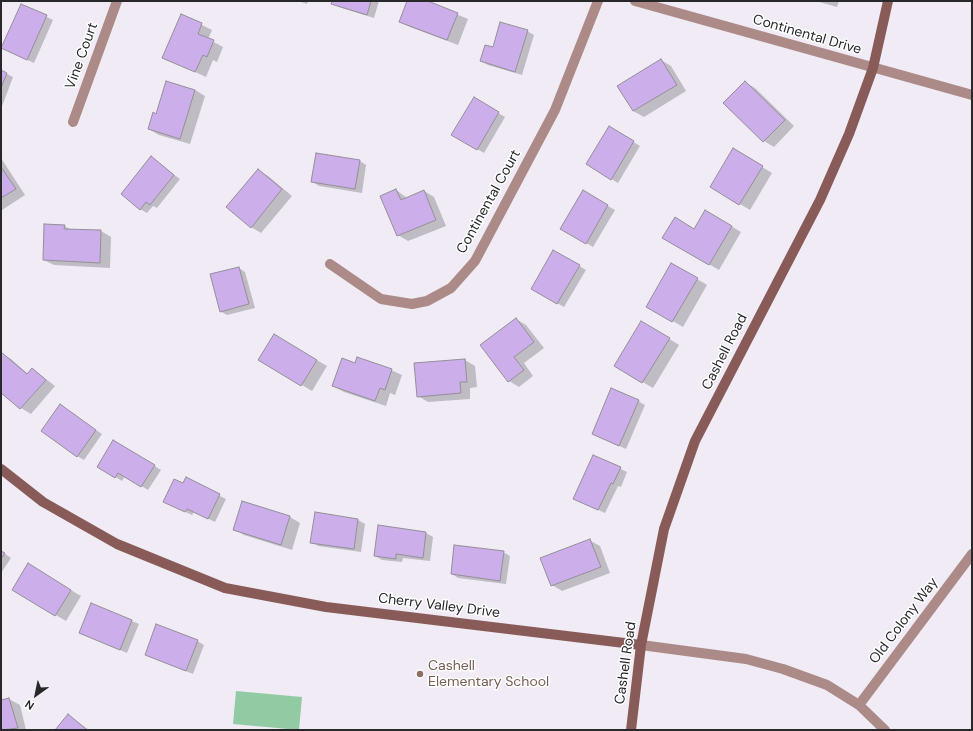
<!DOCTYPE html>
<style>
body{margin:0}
#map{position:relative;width:973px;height:731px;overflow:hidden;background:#f0ebf5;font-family:"DM Sans",sans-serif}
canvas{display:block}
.frame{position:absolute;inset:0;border:2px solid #28272a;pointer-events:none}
.north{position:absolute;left:16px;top:675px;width:40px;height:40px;-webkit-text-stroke:3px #fff;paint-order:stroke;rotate:213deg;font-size:11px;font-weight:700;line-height:16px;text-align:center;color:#28272a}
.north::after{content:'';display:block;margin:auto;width:14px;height:18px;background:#28272a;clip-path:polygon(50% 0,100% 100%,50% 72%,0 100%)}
</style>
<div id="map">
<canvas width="973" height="731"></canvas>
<div class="frame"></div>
<div class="north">N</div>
</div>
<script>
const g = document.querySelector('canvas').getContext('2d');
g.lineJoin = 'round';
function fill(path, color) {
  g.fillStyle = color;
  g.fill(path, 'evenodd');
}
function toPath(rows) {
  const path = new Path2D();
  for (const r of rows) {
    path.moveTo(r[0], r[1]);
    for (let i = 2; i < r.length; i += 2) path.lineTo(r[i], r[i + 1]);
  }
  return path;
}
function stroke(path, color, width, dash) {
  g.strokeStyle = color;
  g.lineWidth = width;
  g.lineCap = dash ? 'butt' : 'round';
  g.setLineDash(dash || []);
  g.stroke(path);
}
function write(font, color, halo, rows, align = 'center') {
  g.font = font + ' "DM Sans",sans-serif';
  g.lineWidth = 3;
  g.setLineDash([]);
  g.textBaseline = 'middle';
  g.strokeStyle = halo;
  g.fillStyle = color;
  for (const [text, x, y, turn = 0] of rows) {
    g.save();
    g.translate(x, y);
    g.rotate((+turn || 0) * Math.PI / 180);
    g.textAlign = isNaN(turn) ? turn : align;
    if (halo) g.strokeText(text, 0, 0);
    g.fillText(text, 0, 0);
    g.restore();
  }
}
const green = toPath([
 [236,691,302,697,299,730,233,724]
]);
const shadow = toPath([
 [298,1,308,1,307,4],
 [333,1,379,1,374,18,339,7,332,3],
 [408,1,425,1,468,19,458,45,410,27,400,22],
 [816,1,839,1,837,7],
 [22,5,53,20,34,63,9,51],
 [182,15,212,30,208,39,223,47,217,62,213,60,206,77,164,58],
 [527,31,534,35,522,75,488,65,481,61,493,49],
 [661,60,671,66,686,91,644,117,633,111],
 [1,71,13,77,1,109],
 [167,82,195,90,205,96,190,144,159,135,149,129,157,115],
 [745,82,755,88,794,126,774,147,764,141],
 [474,99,505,117,484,153,453,135],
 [609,127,640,146,618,183,587,164],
 [744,156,772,173,750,210,740,204],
 [1,158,25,195,2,210,1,210],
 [151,158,180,179,157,208,153,206,147,213,140,209],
 [360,161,366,165,362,193,319,186,313,182],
 [258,170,268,176,292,196,261,233,251,227],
 [396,190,407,198,424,191,434,197,446,226,408,241,398,235],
 [583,192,615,210,593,247,561,228],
 [706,211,741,232,719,270,664,238,695,230],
 [64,226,72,230,101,231,111,237,110,268,54,265,44,260],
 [554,251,586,270,564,307,532,289],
 [672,264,707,285,683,327,647,306],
 [239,268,245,272,255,308,227,315,220,311],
 [516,319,526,325,544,348,524,363,533,376,519,387,509,381],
 [652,328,679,345,653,388,615,366],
 [274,335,327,366,312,391,259,359],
 [1,353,11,359,28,374,33,369,55,386,31,414,21,408,1,392],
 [465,360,475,366,477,387,470,388,470,399,428,402,418,396],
 [391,370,402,375,395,395,390,393,386,406,344,392,333,386],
 [638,401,645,405,626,449,593,434],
 [67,410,102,434,84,460,77,456],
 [114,441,161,470,148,490,125,476,122,481,98,466],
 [594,456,627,472,621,487,618,486,605,513,581,502],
 [186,479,226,499,215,522,194,512,192,515,170,505],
 [242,502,290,517,300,523,292,550,244,535,234,529],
 [315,513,358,520,365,524,361,552,318,546,311,542],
 [379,527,426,533,433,537,430,561,403,558,402,562,382,560,375,556],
 [589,540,600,546,610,573,562,591,552,585],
 [1,551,11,558,1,573],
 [503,552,510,556,506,584,458,578,452,574],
 [39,571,81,596,66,621,13,590],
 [92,604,139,624,127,653,80,633],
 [197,641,204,645,193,674,146,655],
 [9,699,20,705,26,730,1,730,1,701],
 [68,716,78,722,89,730,56,730]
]);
const building = toPath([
 [332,1,371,1,367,15,331,4,332,1],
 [407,1,428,1,458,13,447,40,399,22,407,1],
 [21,4,47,15,27,60,1,48,21,4],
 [181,14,202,23,198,34,214,40,207,57,203,55,195,72,162,58,181,14],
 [500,22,528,30,515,72,480,61,485,45,493,47,500,22],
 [661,59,677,85,633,111,617,86,661,59],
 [1,70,7,73,1,88,1,70],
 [166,81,195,90,180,139,148,129,153,112,156,114,166,81],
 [745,81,785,120,763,142,723,103,745,81],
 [474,97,499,112,477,150,451,135,474,97],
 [609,126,634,141,611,180,586,164,609,126],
 [733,148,763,166,739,205,710,187,733,148],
 [316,153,360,160,355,189,311,182,316,153],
 [151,156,174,175,150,205,146,202,140,210,121,194,151,156],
 [1,167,16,189,1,198,1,167],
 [258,169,282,189,251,228,226,207,258,169],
 [396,189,401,200,424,190,436,220,397,236,380,196,396,189],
 [583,190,608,205,586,244,560,229,583,190],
 [705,210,732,226,709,265,662,238,675,217,694,229,705,210],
 [44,224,65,225,64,229,101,230,100,263,43,260,44,224],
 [553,250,580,265,557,304,531,289,553,250],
 [671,263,698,278,672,322,646,307,671,263],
 [239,267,249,304,220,312,210,274,239,267],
 [516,318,534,342,514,357,524,370,508,382,480,345,516,318],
 [641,321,670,338,642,383,614,366,641,321],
 [274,334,317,360,301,386,258,360,274,334],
 [1,352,27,374,32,368,46,380,20,409,1,393,1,352],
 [357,357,392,369,385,390,380,388,375,401,332,386,342,358,355,363,357,357],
 [465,359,467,382,460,382,461,393,417,397,414,363,465,359],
 [611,388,639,400,619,446,592,434,611,388],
 [60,404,96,430,77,457,41,431,60,404],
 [113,440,155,465,141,487,118,473,115,478,97,467,113,440],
 [593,455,621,467,613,484,611,483,598,510,573,499,593,455],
 [186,477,220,494,208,519,187,509,185,512,163,502,174,479,183,483,186,477],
 [242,501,290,516,281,545,233,530,242,501],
 [315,512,358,519,354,549,310,543,315,512],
 [378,525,426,532,423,558,396,554,396,559,374,556,378,525],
 [590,539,601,567,551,586,540,558,590,539],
 [454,545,504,551,500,581,451,574,454,545],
 [1,551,5,553,1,559,1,551],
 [28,563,71,590,55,616,12,590,28,563],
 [91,603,132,620,120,650,79,633,91,603],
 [156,624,198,640,186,671,145,655,156,624],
 [9,698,18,728,1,730,1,700,9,698],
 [68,714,87,730,55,730,68,714]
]);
const street = toPath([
 [635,1,972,95],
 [73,122,117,1],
 [330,264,381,299,412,304,427,301,451,288,475,261,555,110,598,1],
 [641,645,746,659,783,669,827,685,859,705,885,730],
 [859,705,972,554]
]);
const secondary = toPath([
 [1,469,43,502,117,544,225,588,326,607,641,645],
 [631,730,641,645,664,529,695,441,820,200,849,134,873,68,888,1]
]);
const markers = [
 [420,674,4,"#8d6e63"]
];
const streetNames = [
 ["Continental Drive",807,35,16],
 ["Vine Court",82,56,-70],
 ["Continental Court",489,202,-61],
 ["Cashell Road",725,352,-63],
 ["Cherry Valley Drive",439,606,7],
 ["Old Colony Way",904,621,-53],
 ["Cashell Road",626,663,-82]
];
const educationNames = [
 ["Cashell",428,666],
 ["Elementary School",428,682]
];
fill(green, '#92caa3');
fill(shadow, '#0003');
fill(building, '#cbaeea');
stroke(building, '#938f98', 1);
stroke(street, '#ab8a88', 10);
stroke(secondary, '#885b58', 10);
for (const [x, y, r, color] of markers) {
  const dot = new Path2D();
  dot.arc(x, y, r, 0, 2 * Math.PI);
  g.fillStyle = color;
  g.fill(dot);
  stroke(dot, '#fff', 1.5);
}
write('14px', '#28272a', '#fff', streetNames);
write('14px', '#785e54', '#fff', educationNames, 'left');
</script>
